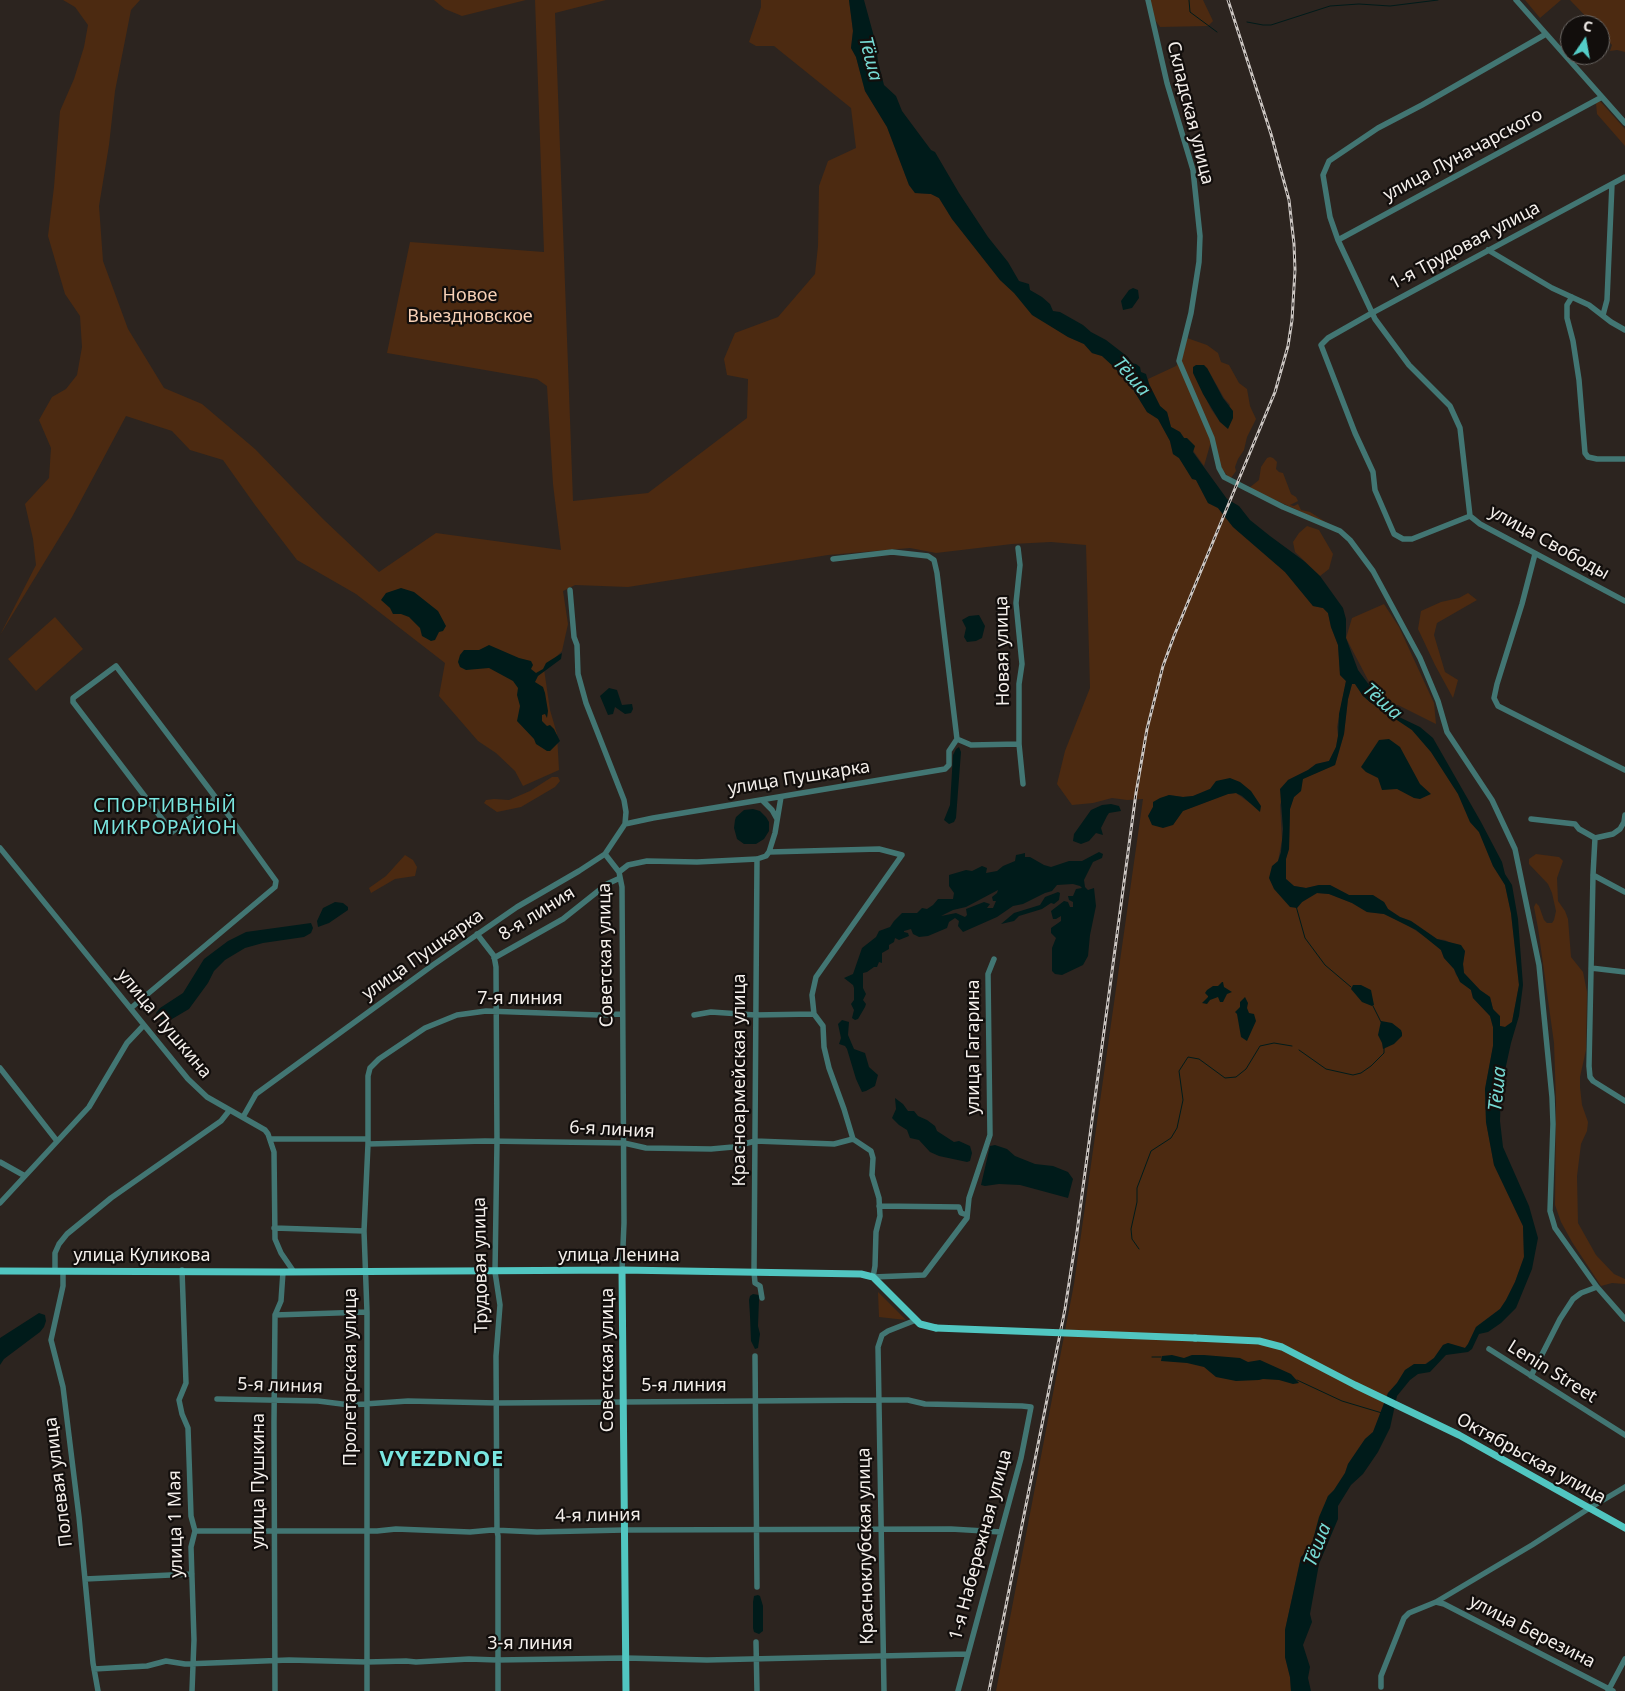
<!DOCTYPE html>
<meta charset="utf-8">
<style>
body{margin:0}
#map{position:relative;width:1625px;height:1691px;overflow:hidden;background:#2c241f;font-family:"Noto Sans",sans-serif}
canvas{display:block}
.north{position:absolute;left:1560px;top:15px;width:50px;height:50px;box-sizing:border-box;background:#120e0c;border:1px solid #6c6865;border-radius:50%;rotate:12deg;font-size:14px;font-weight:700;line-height:20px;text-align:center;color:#f4efeb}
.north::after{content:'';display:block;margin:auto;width:18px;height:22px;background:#54cdc8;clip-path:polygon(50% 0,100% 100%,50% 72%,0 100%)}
</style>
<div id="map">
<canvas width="1625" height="1691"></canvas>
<div class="north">С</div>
</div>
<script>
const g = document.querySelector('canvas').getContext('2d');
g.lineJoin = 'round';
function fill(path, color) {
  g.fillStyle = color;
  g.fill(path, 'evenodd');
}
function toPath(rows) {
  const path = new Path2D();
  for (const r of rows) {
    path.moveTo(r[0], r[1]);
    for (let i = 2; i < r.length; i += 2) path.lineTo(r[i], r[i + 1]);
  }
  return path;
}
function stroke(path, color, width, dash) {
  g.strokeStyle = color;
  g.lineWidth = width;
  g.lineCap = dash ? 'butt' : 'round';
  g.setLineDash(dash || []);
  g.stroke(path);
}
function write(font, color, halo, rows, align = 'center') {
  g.font = font + ' "Noto Sans",sans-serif';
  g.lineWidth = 4.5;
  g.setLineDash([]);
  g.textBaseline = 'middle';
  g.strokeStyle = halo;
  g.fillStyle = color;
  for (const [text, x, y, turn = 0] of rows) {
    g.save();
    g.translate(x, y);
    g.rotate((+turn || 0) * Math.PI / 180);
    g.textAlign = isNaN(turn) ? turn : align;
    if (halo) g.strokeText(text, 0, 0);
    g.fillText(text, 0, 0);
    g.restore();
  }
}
const green = toPath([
 [63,0,140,0,131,10,115,91,109,145,99,206,103,261,128,329,164,388,202,404,255,449,323,519,379,572,436,533,561,550,553,484,547,386,537,379,387,353,410,242,544,252,535,0,606,0,555,13,573,501,648,493,747,418,748,379,727,375,724,359,735,333,778,317,815,274,818,246,819,186,828,161,856,148,851,108,774,46,756,46,749,42,761,7,761,0,849,0,853,31,851,48,856,57,865,91,887,127,909,185,915,193,931,194,939,198,952,219,1000,280,1051,326,1068,337,1084,344,1092,353,1102,356,1114,367,1131,386,1147,412,1158,419,1170,441,1173,454,1179,458,1196,480,1208,503,1218,508,1233,527,1285,572,1313,606,1323,608,1328,613,1331,627,1338,645,1340,675,1346,681,1337,727,1338,736,1336,747,1329,761,1316,764,1308,770,1288,780,1280,805,1282,840,1278,861,1297,908,1302,902,1317,893,1329,894,1352,903,1367,912,1384,914,1406,924,1427,938,1441,950,1444,958,1454,969,1456,975,1471,990,1473,998,1490,1016,1493,1027,1493,1046,1485,1089,1486,1122,1494,1165,1523,1226,1524,1257,1515,1282,1506,1300,1500,1309,1476,1327,1468,1344,1465,1348,1448,1343,1443,1345,1434,1358,1425,1364,1414,1365,1405,1370,1397,1383,1388,1393,1373,1432,1365,1439,1348,1464,1345,1473,1334,1490,1328,1496,1311,1547,1301,1557,1285,1630,1285,1657,1290,1677,1291,1691,996,1691,1074,1284,1143,799,1127,800,1112,798,1093,803,1072,805,1057,784,1065,751,1090,688,1086,545,1051,542,1012,544,936,553,910,548,828,555,628,587,575,585,563,591,568,624,562,651,544,669,550,710,557,734,559,770,523,786,515,771,496,753,478,741,439,696,445,663,356,594,297,560,255,505,223,460,190,450,172,431,126,416,72,517,0,635,36,565,33,539,25,504,49,478,51,448,39,420,52,397,66,389,77,375,82,347,80,316,65,294,48,236,54,187,60,111,74,79,84,47,88,25,75,7],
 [1210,789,1251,791,1250,803,1236,793,1228,794,1182,811,1173,825,1148,816,1153,807,1169,795,1183,797,1193,796],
 [434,0,526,0,462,16,445,9],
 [1148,0,1203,0,1213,21,1208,26,1160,27,1151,14],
 [1525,0,1561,0,1540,18],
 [1570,0,1625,0,1625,52,1617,50,1610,51,1612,45,1600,32,1600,25,1594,25],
 [1600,101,1625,129,1625,146,1597,114,1596,103],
 [1187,338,1207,345,1218,353,1221,362,1229,365,1239,383,1247,389,1250,406,1256,419,1247,437,1244,450,1238,459,1235,467,1236,471,1231,478,1229,478,1222,469,1181,362],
 [1207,368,1224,398,1230,405,1220,422,1211,409,1199,384],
 [1179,361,1212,438,1204,466,1180,432,1171,427,1167,412,1160,406,1149,384,1148,379,1176,366],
 [1270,457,1273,458,1277,462,1276,469,1279,472,1283,473,1291,494,1296,497,1298,501,1290,505,1294,506,1298,504,1301,510,1310,512,1332,526,1249,488,1259,480,1261,467,1267,458],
 [1307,526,1319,530,1333,554,1329,569,1320,576,1295,552,1293,542,1299,533],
 [1468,593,1477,600,1437,623,1434,635,1445,672,1458,680,1453,698,1435,665,1418,629,1421,611,1441,602,1459,598],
 [1384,604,1399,627,1434,703,1436,724,1398,705,1386,705,1368,680,1346,638,1352,618],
 [55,617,83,649,36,691,8,659],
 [1352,684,1355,684,1363,696,1370,702,1412,730,1431,752,1458,794,1470,822,1479,832,1493,866,1505,885,1511,913,1519,985,1512,1022,1505,1027,1500,1026,1493,1009,1490,997,1480,990,1464,973,1463,964,1465,951,1445,940,1437,939,1411,921,1400,917,1388,909,1384,902,1357,895,1349,895,1330,885,1319,885,1306,888,1294,886,1286,879,1286,858,1289,849,1290,809,1294,797,1301,791,1302,779,1335,765,1344,734,1348,699],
 [552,777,558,777,560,781,555,787,521,807,497,812,484,803,486,800,494,799,509,800,530,791],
 [1536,854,1559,857,1563,861,1557,878,1558,901,1565,911,1568,919,1571,957,1583,972,1587,992,1586,1050,1580,1077,1580,1087,1582,1105,1588,1122,1587,1131,1581,1144,1577,1176,1578,1223,1596,1255,1614,1274,1625,1279,1625,1284,1612,1283,1601,1286,1572,1242,1561,1222,1555,1205,1556,1102,1554,1043,1538,928,1534,907,1536,903,1539,906,1544,920,1547,923,1552,923,1554,920,1556,911,1552,893,1548,884,1529,864,1529,859],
 [405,855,413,860,417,867,415,876,395,879,371,893,369,888,386,876],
 [878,1292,906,1320,879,1317]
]);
const water = toPath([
 [849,0,864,0,876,44,878,62,884,85,896,96,902,111,931,150,935,152,959,193,988,237,1008,262,1019,281,1029,284,1030,290,1042,297,1050,304,1053,311,1060,312,1083,325,1091,332,1106,340,1128,357,1131,363,1136,364,1140,367,1141,372,1146,374,1149,384,1160,406,1167,412,1171,427,1180,432,1184,438,1187,438,1195,446,1193,452,1227,499,1239,506,1250,520,1270,536,1304,561,1320,576,1343,608,1346,619,1346,638,1358,670,1387,709,1397,716,1420,727,1433,738,1481,822,1502,862,1505,874,1512,885,1518,919,1523,985,1519,1016,1511,1043,1501,1089,1500,1121,1503,1147,1529,1206,1538,1238,1532,1269,1516,1308,1501,1323,1488,1332,1479,1334,1472,1349,1468,1352,1446,1355,1430,1372,1418,1374,1410,1380,1397,1396,1390,1428,1378,1452,1363,1474,1351,1485,1338,1506,1338,1519,1319,1564,1310,1614,1312,1622,1303,1645,1310,1667,1308,1678,1311,1691,1291,1691,1290,1677,1285,1657,1285,1630,1301,1557,1311,1547,1319,1517,1328,1496,1334,1490,1345,1473,1348,1464,1365,1439,1373,1432,1388,1393,1397,1383,1405,1370,1414,1364,1426,1364,1434,1358,1443,1345,1448,1343,1465,1348,1468,1344,1476,1327,1500,1309,1506,1300,1515,1282,1524,1257,1523,1226,1494,1165,1486,1122,1485,1089,1493,1046,1493,1027,1490,1016,1473,998,1471,990,1460,982,1454,969,1444,958,1441,950,1416,930,1384,914,1367,912,1352,903,1329,894,1317,893,1302,902,1297,908,1290,907,1274,889,1269,878,1272,866,1278,861,1281,852,1283,829,1280,789,1288,780,1308,770,1316,764,1329,761,1336,747,1338,736,1339,714,1346,681,1340,675,1338,645,1331,627,1328,613,1323,608,1313,606,1285,572,1233,527,1218,508,1208,503,1196,480,1192,479,1179,458,1173,454,1170,441,1158,419,1147,412,1131,386,1114,367,1102,356,1092,353,1084,344,1068,337,1032,315,1014,293,1000,280,952,219,939,198,931,194,915,193,909,185,887,127,865,91,856,57,851,48,853,31],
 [1352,684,1355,684,1363,696,1370,702,1412,730,1431,752,1458,794,1470,822,1479,832,1493,866,1505,885,1511,913,1519,985,1512,1022,1505,1027,1500,1026,1500,1016,1493,1009,1490,997,1480,990,1464,973,1463,964,1465,951,1461,945,1437,939,1411,921,1400,917,1388,909,1384,902,1373,895,1349,895,1330,885,1319,885,1306,888,1294,886,1286,879,1286,859,1289,849,1290,809,1294,797,1301,791,1303,779,1335,765,1344,734,1348,699],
 [1133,288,1138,290,1139,298,1132,308,1123,310,1121,301,1129,290],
 [1196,365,1204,365,1207,368,1223,398,1233,411,1233,418,1228,429,1220,422,1203,394,1193,373,1193,367],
 [401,588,414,592,438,611,446,626,443,631,439,632,435,640,431,641,422,636,420,628,409,617,401,614,393,614,390,608,381,600,386,593],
 [979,615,985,626,982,638,976,641,967,642,964,637,966,628,962,620,969,616],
 [489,645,519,658,531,661,533,665,531,669,536,673,543,669,546,663,562,653,561,659,538,676,535,682,543,687,545,693,548,711,547,718,545,714,542,715,542,721,547,726,550,725,554,729,560,741,550,751,547,751,536,744,534,739,517,721,520,706,517,695,518,688,513,681,489,668,466,670,460,667,458,662,460,655,464,650,479,650],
 [609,688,617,690,622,705,632,704,633,709,631,713,625,714,615,707,613,714,608,715,600,696],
 [1389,739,1400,747,1420,784,1431,794,1420,799,1414,798,1397,789,1382,790,1378,778,1366,772,1361,767,1379,740],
 [959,747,961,752,956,818,954,822,949,824,944,820,950,805,953,755,956,749],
 [1230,778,1240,782,1251,791,1261,806,1260,812,1242,796,1236,793,1228,794,1183,811,1173,825,1163,828,1152,825,1148,816,1153,807,1153,802,1160,798,1169,795,1183,797,1193,796,1210,789,1216,781],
 [1111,804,1119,806,1121,811,1109,813,1107,816,1101,828,1103,835,1096,833,1089,841,1081,844,1073,841,1074,834,1091,810,1102,805],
 [753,809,760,811,766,817,769,822,769,831,764,839,756,844,744,844,737,839,734,828,735,820,736,817,744,810],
 [1099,852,1103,854,1102,858,1093,862,1084,880,1085,887,1088,890,1094,888,1096,906,1090,935,1088,956,1083,965,1062,975,1055,974,1052,971,1052,948,1056,938,1051,933,1051,928,1061,921,1061,916,1056,919,1053,919,1051,911,1064,901,1068,902,1070,907,1073,907,1073,902,1069,900,1068,896,1073,896,1076,889,1082,888,1080,886,1073,884,1057,885,1052,891,1045,893,1023,904,1013,906,997,917,963,932,958,926,959,921,955,918,949,922,947,928,928,936,919,937,913,934,911,929,904,931,904,932,908,933,909,936,899,940,895,938,894,942,889,945,889,949,882,953,882,963,879,962,877,967,874,967,867,972,863,973,863,988,866,994,863,1000,866,1004,865,1007,858,1019,855,1020,852,1018,854,1010,851,1004,854,1000,854,988,853,985,844,978,853,974,862,948,876,937,879,931,890,927,894,921,902,913,917,913,922,908,927,909,933,905,938,899,953,899,954,893,949,886,949,875,966,870,972,871,982,866,987,868,986,873,997,871,1003,866,1015,861,1016,855,1021,854,1025,853,1025,857,1030,857,1044,865,1051,867,1069,861,1082,861],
 [998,890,997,893,992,897,993,901,996,901,993,908,987,908,990,904,984,902,966,909,967,915,965,917,956,913,941,916,953,910,966,907],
 [1058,892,1060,893,1059,900,1054,904,1051,903,1042,909,1019,916,1014,921,1001,924,1014,913,1040,905,1045,897],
 [335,902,343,903,348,907,348,910,329,923,318,927,317,921,323,908],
 [311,923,313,928,311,933,304,937,263,943,245,948,225,960,214,971,208,983,189,1009,167,1022,158,1018,156,1013,160,1008,183,993,204,959,228,941,246,932],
 [1222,982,1223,982,1224,987,1232,992,1227,994,1223,1002,1220,1002,1218,997,1210,1000,1207,1004,1202,1003,1208,997,1208,996,1205,993,1207,990,1213,986,1218,986],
 [1353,985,1361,985,1371,990,1374,1005,1372,1006,1362,1002,1351,989],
 [1245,997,1248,1003,1247,1008,1249,1013,1254,1014,1256,1021,1247,1041,1241,1037,1237,1014,1235,1012,1240,1007,1240,1002],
 [842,1020,849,1022,848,1035,854,1049,865,1053,869,1067,878,1075,875,1086,866,1091,862,1092,856,1079,847,1049,845,1046,839,1044,841,1038,838,1024],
 [1381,1021,1392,1023,1401,1030,1402,1033,1402,1036,1394,1044,1383,1049,1382,1043,1378,1035],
 [895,1098,903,1104,908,1111,914,1111,918,1116,927,1120,935,1126,937,1131,954,1142,959,1141,970,1146,972,1153,970,1161,967,1162,939,1156,930,1152,919,1140,910,1138,907,1130,899,1125,892,1118,896,1109],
 [995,1145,1007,1149,1015,1156,1035,1164,1053,1166,1068,1172,1073,1179,1068,1198,1020,1185,999,1184,985,1186,981,1185,990,1146],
 [753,1294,759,1295,759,1300,758,1326,760,1334,758,1348,755,1349,751,1341,750,1316,749,1300,750,1296],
 [39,1313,45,1315,46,1321,44,1327,40,1332,4,1359,0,1365,0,1338],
 [1172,1355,1184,1358,1192,1355,1204,1355,1240,1358,1248,1362,1260,1360,1291,1374,1299,1383,1293,1384,1279,1380,1263,1379,1259,1380,1236,1381,1216,1377,1204,1367,1187,1363,1161,1361,1162,1356],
 [758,1595,760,1596,763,1606,763,1631,759,1634,754,1632,753,1628,753,1602,754,1596]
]);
const stream = toPath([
 [1189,0,1190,12,1217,32],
 [1247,22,1263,25,1271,25,1330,6,1359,4,1390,6,1438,0],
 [1296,906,1305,938,1325,965,1351,987],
 [1373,1006,1381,1022],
 [1299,1050,1326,1069,1353,1075,1361,1073,1371,1066,1384,1053,1384,1048],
 [1139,1249,1132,1239,1131,1229,1137,1202,1137,1188,1151,1151,1171,1138,1177,1128,1183,1100,1179,1071,1188,1057,1199,1059,1225,1078,1236,1077,1246,1069,1260,1046,1274,1043,1292,1046],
 [1152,1357,1161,1357],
 [1297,1380,1342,1401,1382,1413]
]);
const minor = toPath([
 [1148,0,1167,83,1193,170,1200,236,1199,262,1191,313,1179,361,1212,438,1219,468,1224,477,1283,507,1340,531,1350,540,1373,571,1420,658,1438,701,1447,732,1492,800,1515,849,1539,965,1552,1097,1553,1124,1550,1211,1555,1228,1597,1287,1625,1319],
 [1516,0,1625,123],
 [1338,240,1602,97],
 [1488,250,1552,288,1589,305,1611,322,1625,330],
 [1572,297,1567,305,1567,318,1573,341,1579,380,1585,453,1588,457,1597,459,1625,459],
 [1603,315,1607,300,1612,184],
 [1470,516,1460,428,1450,406,1409,365,1375,319,1338,240,1330,217,1323,175,1329,161,1378,128,1422,105,1546,34],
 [1470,516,1412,539,1403,539,1394,534,1375,490,1373,472,1355,433,1321,345,1328,338,1372,313,1625,177],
 [1470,516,1480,524,1625,601],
 [1018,548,1020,565,1016,603,1022,664,1019,684,1019,744,1023,784],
 [1535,554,1522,604,1497,684,1494,698,1498,706,1625,770],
 [833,559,892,552,928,556,934,560,937,573,957,739],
 [957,739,971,745,1019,744],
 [762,800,772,810,777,819],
 [1531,819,1575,824,1579,829,1595,838,1613,834,1620,829,1624,822,1625,815],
 [625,824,653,818,945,769,949,765,949,751,957,739],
 [1595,838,1593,875,1589,1066,1590,1077,1593,1081,1625,1101],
 [0,848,188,1079,207,1097,265,1130,268,1134,274,1152,275,1239,281,1253,294,1272],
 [769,852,879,849,902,855,816,977,812,995,814,1014,823,1026,824,1047,829,1068,844,1109,853,1139],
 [605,854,619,872,622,887,624,1223,622,1270],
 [757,859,754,1272,755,1283,760,1286,762,1298],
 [619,872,628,865,647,861,697,862,757,859,766,856,769,852,775,833,781,797],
 [1593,875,1625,892],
 [477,934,494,956,496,967,497,1142,495,1272,500,1305,496,1356,497,1531,498,1536,498,1691],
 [494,958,563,919,607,884,620,878],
 [1591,968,1625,972],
 [131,1008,275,887,276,881,216,798,116,666,73,698,73,702,172,832,216,798],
 [694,1015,711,1012,755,1015,814,1014],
 [0,1068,57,1141],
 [243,1117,256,1094,433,965,517,907,579,871,605,854,625,824,626,812,624,800,586,703,578,674,577,645,574,637,570,590],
 [271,1139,368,1139],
 [853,1139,871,1151,873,1158,872,1175,879,1198,880,1216,876,1232,875,1266,873,1277,924,1275,967,1218,969,1198,990,1135,988,974,994,959],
 [368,1144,485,1141,624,1143,646,1148,711,1149,733,1147,755,1141,834,1144,853,1139],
 [0,1162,25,1176],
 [0,1203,89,1107,127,1043,144,1025],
 [879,1206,959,1207,961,1213,967,1215],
 [274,1228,364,1231],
 [182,1270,186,1383,179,1400,182,1414,188,1428,191,1516,195,1531,191,1547,194,1640,192,1691],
 [55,1271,55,1253,59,1244,67,1234,111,1198,221,1121,229,1111],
 [63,1271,63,1286,51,1340,63,1387,79,1517,93,1663,98,1691],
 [275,1315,367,1312],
 [1489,1349,1625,1435],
 [755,1356,757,1587],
 [1531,1376,1560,1319,1573,1299,1581,1293,1597,1287],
 [217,1399,318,1401,350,1405,408,1401,497,1403,878,1400,908,1400,925,1404,1022,1406,1031,1407,1021,1458,958,1691],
 [195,1531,377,1531,396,1529,470,1532,492,1530,537,1532,624,1530,951,1529,1001,1532],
 [85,1579,192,1574],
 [1436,1602,1444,1604,1613,1691],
 [756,1642,757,1691],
 [94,1669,147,1666,166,1661,185,1664,289,1660,367,1662,406,1661,416,1662,469,1659,497,1660,625,1658,707,1660,967,1654],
 [1381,1687,1381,1676,1404,1618,1409,1613,1436,1602,1532,1545,1588,1509,1625,1487],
 [275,1691,274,1422,275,1315,281,1301,283,1272],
 [367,1691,367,1312,364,1231,368,1144,368,1076,370,1068,379,1059,425,1028,457,1015,486,1011,599,1015,622,1014],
 [884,1691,878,1347,882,1335,888,1331,916,1320],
 [1608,1691,1625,1659]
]);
const major = toPath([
 [622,1270,626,1691],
 [0,1271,283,1272,622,1270,861,1274,873,1277,920,1324,936,1328],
 [1195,1338,1259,1341,1282,1347,1355,1385,1459,1435,1625,1528]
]);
const rail = toPath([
 [989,1691,1065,1309,1077,1232,1136,793,1147,729,1163,666,1174,636,1275,392,1288,346,1292,320,1295,270,1294,244,1289,200,1271,134,1228,0]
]);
const majorBridge = toPath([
 [936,1328,1195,1338]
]);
const streetNames = [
 ["Складская улица",1190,113,76],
 ["улица Луначарского",1463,155,-28],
 ["1-я Трудовая улица",1465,246,-28],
 ["улица Свободы",1549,543,29],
 ["Новая улица",1003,651,-91],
 ["улица Пушкарка",799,778,-9],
 ["8-я линия",537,914,-32],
 ["улица Пушкарка",423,955,-35],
 ["Советская улица",606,955,-91],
 ["7-я линия",520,999],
 ["улица Пушкина",164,1024,50],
 ["улица Гагарина",974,1047,-90],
 ["Красноармейская улица",740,1080,-90],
 ["6-я линия",612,1130,3],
 ["улица Куликова",142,1256],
 ["улица Ленина",619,1256],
 ["Трудовая улица",481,1265,-91],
 ["Советская улица",608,1360,-90],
 ["Lenin Street",1552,1372,32],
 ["Пролетарская улица",351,1377,-90],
 ["5-я линия",280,1386,2],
 ["5-я линия",684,1386],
 ["Октябрьская улица",1531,1459,29],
 ["улица Пушкина",259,1481,-90],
 ["Полевая улица",59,1482,-97],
 ["4-я линия",598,1516,-1],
 ["улица 1 Мая",176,1524,-91],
 ["1-я Набережная улица",981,1545,-75],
 ["Красноклубская улица",866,1546,-91],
 ["улица Березина",1532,1632,27],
 ["3-я линия",530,1644]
];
const parkNames = [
 ["Новое",470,296],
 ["Выездновское",470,317]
];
const waterNames = [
 ["Тёша",870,59,75],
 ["Тёша",1131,377,48],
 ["Тёша",1382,702,41],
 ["Тёша",1498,1089,-84],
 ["Тёша",1318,1545,-69]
];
const neighbourhoodNames = [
 ["СПОРТИВНЫЙ",165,807],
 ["МИКРОРАЙОН",165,829]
];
const districtNames = [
 ["VYEZDNOE",442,1460]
];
fill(green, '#4c2a11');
fill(water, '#001b1a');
stroke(stream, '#001b1a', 1);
stroke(minor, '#427673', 5.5);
stroke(major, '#51c6c1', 7);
stroke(rail, '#ccc6c2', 3);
stroke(rail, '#120e0c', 1, [4]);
stroke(majorBridge, '#51c6c1', 7);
write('18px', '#f4efeb', '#120e0c', streetNames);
write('18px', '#f7d0b6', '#120e0c', parkNames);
write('italic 19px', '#76d9d3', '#120e0c', waterNames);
g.letterSpacing = '1px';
write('19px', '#7ae6e0', '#120e0c', neighbourhoodNames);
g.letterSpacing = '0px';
g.letterSpacing = '1px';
write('bold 22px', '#7ae6e0', '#120e0c', districtNames);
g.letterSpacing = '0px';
</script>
